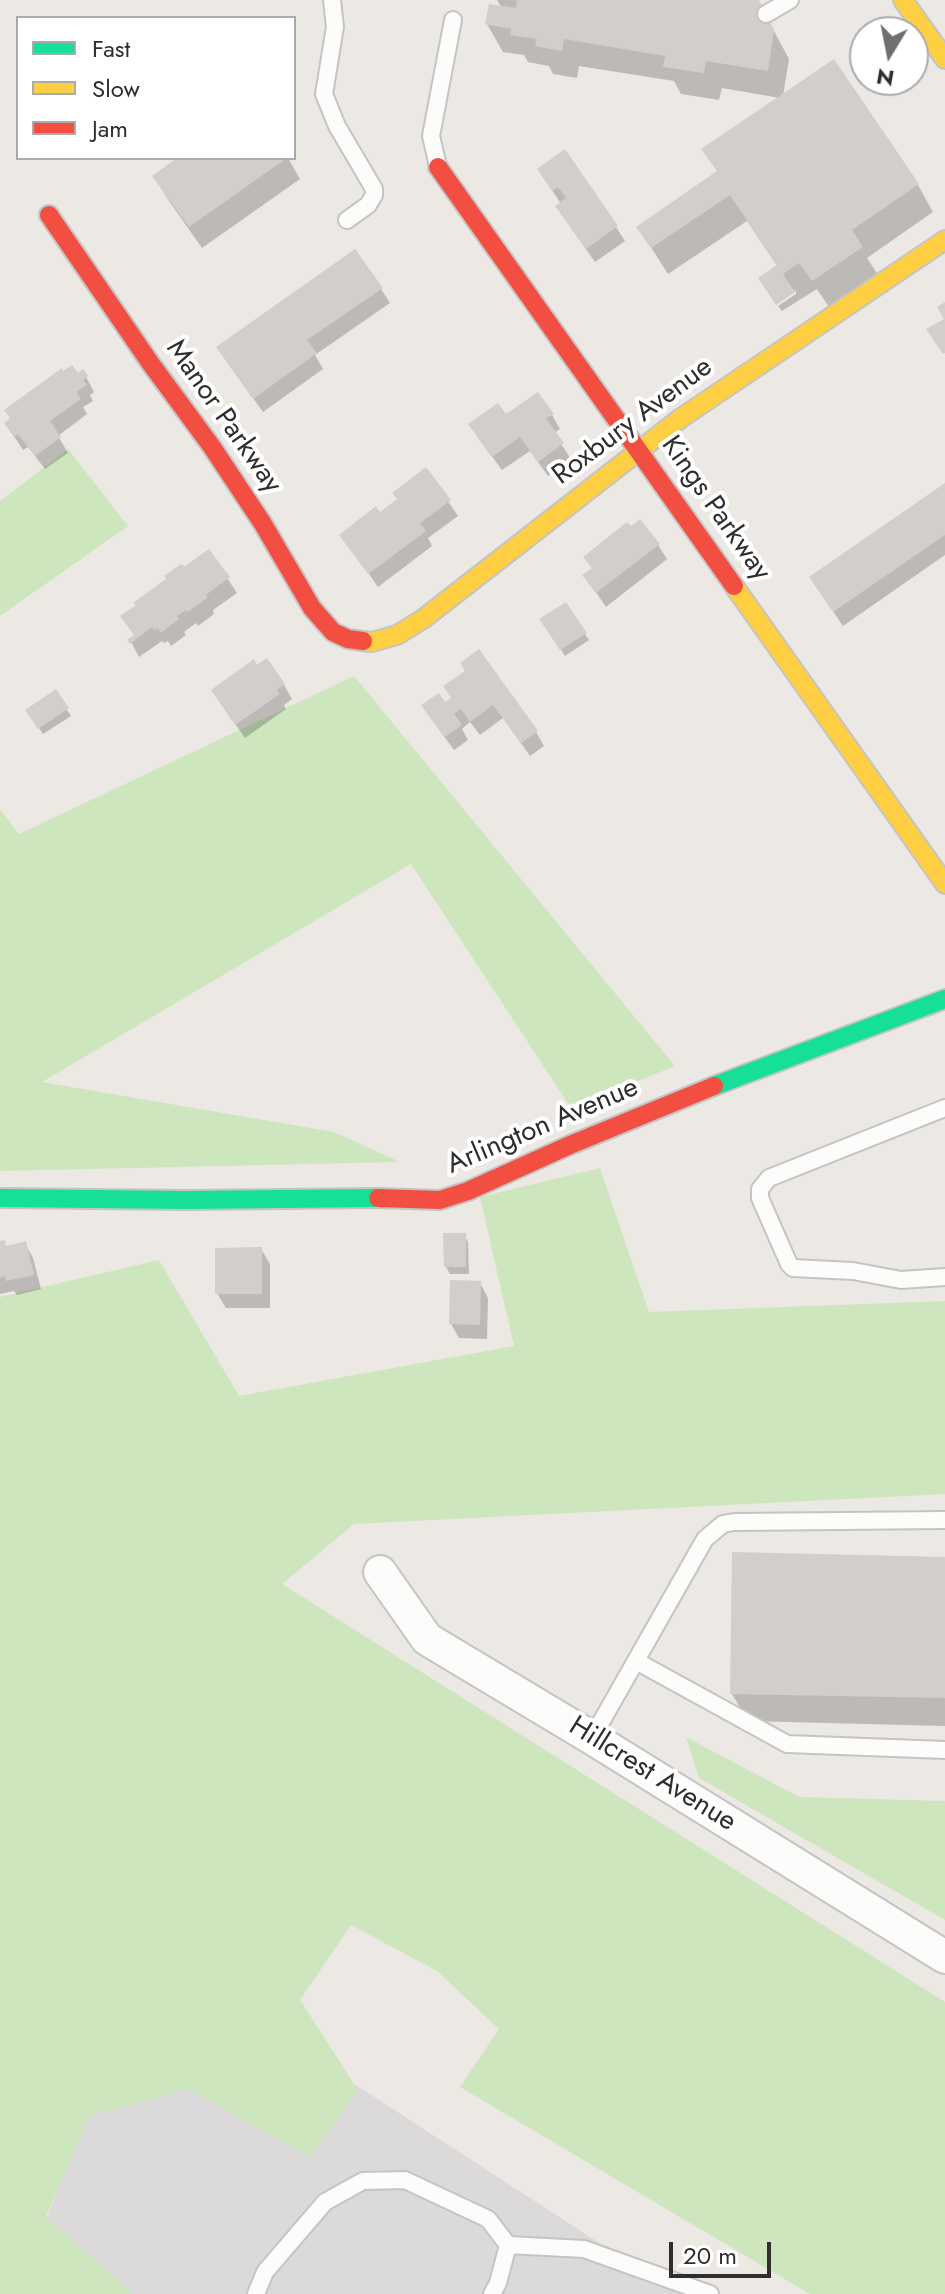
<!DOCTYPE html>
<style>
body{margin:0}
#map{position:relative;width:945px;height:2294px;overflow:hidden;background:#ece8e4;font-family:Jost,sans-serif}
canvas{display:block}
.legend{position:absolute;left:16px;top:16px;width:280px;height:144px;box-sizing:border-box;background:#fff;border:2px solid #ababab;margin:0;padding:10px 14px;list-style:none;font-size:24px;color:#2e2e2e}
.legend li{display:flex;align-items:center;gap:16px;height:40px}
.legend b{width:40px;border:2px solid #ababab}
.north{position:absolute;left:849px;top:16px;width:80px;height:80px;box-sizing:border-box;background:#fff;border:2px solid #ababab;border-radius:50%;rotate:190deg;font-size:22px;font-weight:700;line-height:32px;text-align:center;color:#2e2e2e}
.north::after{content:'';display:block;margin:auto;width:28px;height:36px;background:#706f6e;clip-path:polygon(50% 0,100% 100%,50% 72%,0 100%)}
.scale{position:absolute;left:669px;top:2242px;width:102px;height:36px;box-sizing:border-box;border:4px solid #2e2e2e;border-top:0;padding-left:10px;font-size:24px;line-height:28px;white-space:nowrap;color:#2e2e2e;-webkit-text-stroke:6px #fff;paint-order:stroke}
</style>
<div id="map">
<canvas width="945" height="2294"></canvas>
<ul class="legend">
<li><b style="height:10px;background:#16e098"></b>Fast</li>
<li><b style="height:10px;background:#ffcf43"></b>Slow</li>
<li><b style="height:10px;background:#f24e42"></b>Jam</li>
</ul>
<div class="north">N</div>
<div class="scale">20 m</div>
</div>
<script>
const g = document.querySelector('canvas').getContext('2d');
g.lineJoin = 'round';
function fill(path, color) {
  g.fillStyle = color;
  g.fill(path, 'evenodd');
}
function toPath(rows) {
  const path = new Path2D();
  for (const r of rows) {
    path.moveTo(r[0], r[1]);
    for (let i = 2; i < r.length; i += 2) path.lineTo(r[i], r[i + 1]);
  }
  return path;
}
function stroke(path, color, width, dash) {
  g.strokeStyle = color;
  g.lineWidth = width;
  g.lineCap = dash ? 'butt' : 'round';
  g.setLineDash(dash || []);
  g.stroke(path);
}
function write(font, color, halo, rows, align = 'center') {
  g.font = font + ' Jost,sans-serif';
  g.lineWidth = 8;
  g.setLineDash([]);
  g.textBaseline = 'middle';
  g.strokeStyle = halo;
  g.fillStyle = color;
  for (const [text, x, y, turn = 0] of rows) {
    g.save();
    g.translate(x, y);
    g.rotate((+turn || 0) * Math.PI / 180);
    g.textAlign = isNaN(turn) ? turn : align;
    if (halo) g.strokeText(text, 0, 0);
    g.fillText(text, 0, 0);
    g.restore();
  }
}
const industrial = toPath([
 [151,1952,678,2294,17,2294]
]);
const green = toPath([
 [68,449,128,526,0,616,0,501],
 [354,676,675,1066,571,1108,411,864,42,1082,334,1132,400,1162,0,1171,0,809,19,834],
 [600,1168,649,1312,945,1301,945,1494,354,1524,282,1584,945,2002,945,2294,810,2294,460,2087,499,2029,437,1971,351,1925,300,2000,358,2090,310,2157,188,2089,89,2116,46,2217,134,2294,0,2294,0,1297,159,1260,239,1396,514,1346,480,1197],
 [686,1737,799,1797,945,1801,945,1920,699,1778]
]);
const shadow = toPath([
 [497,0,758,1,789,59,783,96,918,185,933,212,867,258,878,275,829,307,817,289,782,311,778,306,796,294,796,290,776,303,778,267,747,221,668,274,638,227,718,173,704,150,780,98,722,88,719,100,681,94,674,81,579,66,577,78,553,74,549,66,528,62,524,55,503,52,487,24,502,8],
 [180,158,288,158,300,179,202,248,167,198,154,176],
 [539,170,616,227,625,241,595,262,566,221,561,204],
 [381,289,390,303,315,355,323,369,263,412,227,362],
 [77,375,86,377,94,392,90,395,93,401,83,407,87,414,58,436,68,453,45,469,28,447,23,450,6,424],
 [552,415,560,429,554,433,571,459,548,476,530,451,502,470,479,439],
 [426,469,458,516,428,538,432,546,378,587,342,535,380,515,398,500],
 [945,485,945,555,843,626,820,592],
 [658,545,667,559,606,607,585,576,593,570,586,557],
 [209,551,237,593,213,610,214,614,198,626,196,623,184,632,186,635,171,646,168,641,164,643,162,641,139,657,130,640,135,637,185,568],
 [542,620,585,634,589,640,565,656],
 [467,672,536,732,544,746,530,756,503,718,480,735,470,722,462,729,468,740,454,750,432,720,444,704,453,699],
 [284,685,292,699,284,705,286,709,245,738,222,705],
 [55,692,71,716,43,734,28,711],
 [464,1235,468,1242,469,1274,450,1274,446,1267],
 [25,1243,33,1258,41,1289,17,1295,14,1291,0,1294,0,1244,7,1248],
 [261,1249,270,1264,270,1308,226,1308,217,1293],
 [480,1283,488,1298,487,1339,459,1338,451,1324],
 [945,1559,945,1726,748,1721,732,1694]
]);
const building = toPath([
 [517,0,759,0,774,30,768,71,706,61,704,73,663,67,665,56,564,39,562,51,535,46,537,39,510,35,511,29,485,24,489,4,516,8],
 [834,59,919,184,852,230,863,247,812,281,799,263,783,274,795,292,776,305,758,278,777,265,730,195,651,248,636,227,717,171,701,149],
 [565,149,618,226,586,249,555,206,566,198,558,187,552,191,537,169],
 [177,158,287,158,189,227,152,176],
 [355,249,383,288,307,340,317,353,253,399,216,347],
 [945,302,945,353,943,354,926,329,944,319,937,307],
 [72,365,78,373,83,369,88,376,83,380,87,385,76,392,81,399,50,421,61,437,35,456,18,434,14,437,4,423,10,418,4,410,62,368,63,371],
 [538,392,554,414,546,418,564,443,538,462,520,437,492,457,468,424,498,403,506,414],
 [426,467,451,500,420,523,426,531,368,574,339,535,376,506,380,512,397,499,392,493],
 [945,483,945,535,833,612,809,577],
 [640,519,660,544,596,593,582,575,592,568,583,557,627,522,631,526],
 [209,549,230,577,206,595,207,598,188,612,186,610,177,616,179,619,161,633,158,628,155,630,152,627,130,644,127,640,134,635,120,616,136,605,133,603,166,579,164,576,181,564,185,566],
 [566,602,587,633,560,650,539,619],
 [479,649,538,731,521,743,493,705,470,722,461,709,454,714,462,725,444,737,421,705,439,693,445,702,451,698,443,686,465,671,460,663],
 [267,658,285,684,277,690,280,694,235,725,211,690,254,659,257,665],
 [56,689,69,708,38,729,25,710],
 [443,1233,466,1233,466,1267,444,1267],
 [5,1240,6,1246,26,1241,34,1275,6,1281,5,1276,0,1278,0,1241],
 [262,1247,262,1294,215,1294,215,1248],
 [450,1280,481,1281,480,1325,449,1324],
 [732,1552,945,1557,945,1698,730,1694]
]);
const lane = toPath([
 [332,0,335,27,324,94,337,126,374,189,374,195,368,205,347,220],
 [766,14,790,0],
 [438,166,431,136,453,20],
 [945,1108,769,1178,760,1189,760,1198,789,1264,793,1268,853,1271,901,1280,945,1277],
 [636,1661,787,1744,945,1750],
 [592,1738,705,1539,723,1524,734,1522,945,1520],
 [508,2245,584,2249,710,2294],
 [256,2294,265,2272,325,2202,363,2181,405,2180,488,2219,508,2245,498,2283,492,2294]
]);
const street = toPath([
 [380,1572,427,1639,592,1738,945,1957]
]);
const fast = toPath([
 [714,1086,945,999],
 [0,1198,187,1200,378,1198]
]);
const slow = toPath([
 [903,0,945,59],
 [734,586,945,884],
 [363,641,372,642,397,635,423,619,681,418,945,240]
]);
const jam = toPath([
 [438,167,734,586],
 [49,215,151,364,212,447,263,524,312,608,333,632,348,639,363,641],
 [378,1198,440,1200,468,1191,570,1145,714,1086]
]);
const streetNames = [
 ["Manor Parkway",223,417,55],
 ["Roxbury Avenue",633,422,-37],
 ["Kings Parkway",715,509,55],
 ["Arlington Avenue",543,1127,-23],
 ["Hillcrest Avenue",652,1775,32]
];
fill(industrial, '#dcd9db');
fill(green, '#cee6be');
fill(shadow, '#0003');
fill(building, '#d1cecb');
stroke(lane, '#c5c4c5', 20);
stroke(street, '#c5c4c5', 36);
stroke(fast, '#c5c4c5', 22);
stroke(slow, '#c5c4c5', 22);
stroke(jam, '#c5c4c5', 22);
stroke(lane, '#fcfcfb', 16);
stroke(street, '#fcfcfb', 32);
stroke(fast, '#16e098', 18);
stroke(slow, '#ffcf43', 18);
stroke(jam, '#f24e42', 18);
write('28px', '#2e2e2e', '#fff', streetNames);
</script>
